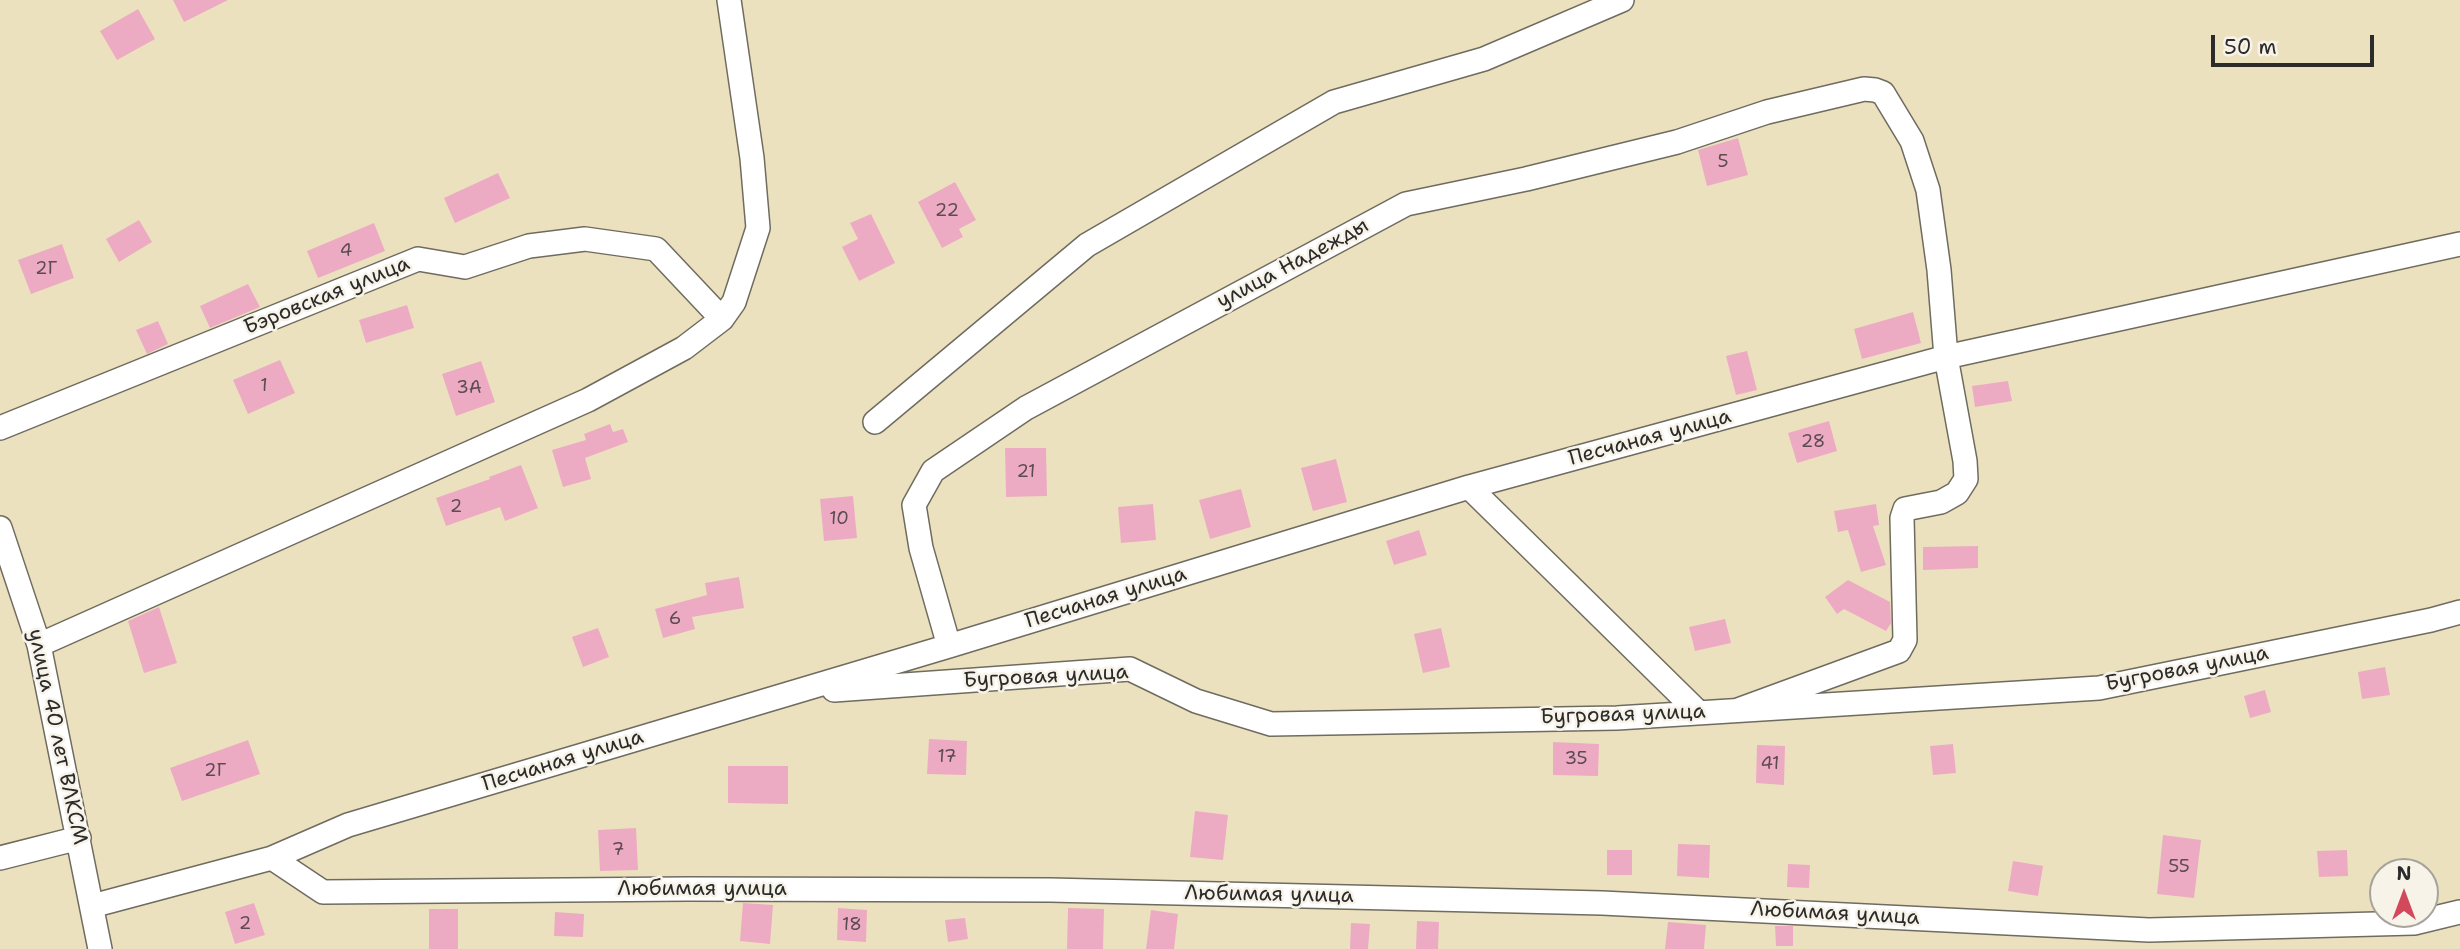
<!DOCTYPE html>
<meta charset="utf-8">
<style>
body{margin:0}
#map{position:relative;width:2460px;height:949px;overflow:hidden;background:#ece1bf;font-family:"Shantell Sans",sans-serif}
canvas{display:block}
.north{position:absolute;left:2369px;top:858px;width:70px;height:70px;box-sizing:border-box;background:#f7f3e8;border:2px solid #a5a39c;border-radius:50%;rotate:0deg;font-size:19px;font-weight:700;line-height:28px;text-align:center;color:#2b2b2b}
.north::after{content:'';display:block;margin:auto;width:24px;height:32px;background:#d1495b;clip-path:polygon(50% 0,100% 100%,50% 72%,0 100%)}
.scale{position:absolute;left:2211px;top:35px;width:163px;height:32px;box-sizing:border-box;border:4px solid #2b2b2b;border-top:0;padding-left:9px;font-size:21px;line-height:24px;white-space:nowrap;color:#2b2b2b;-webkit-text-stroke:5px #f7f3e8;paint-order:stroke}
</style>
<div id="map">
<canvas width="2460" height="949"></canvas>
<div class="north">N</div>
<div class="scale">50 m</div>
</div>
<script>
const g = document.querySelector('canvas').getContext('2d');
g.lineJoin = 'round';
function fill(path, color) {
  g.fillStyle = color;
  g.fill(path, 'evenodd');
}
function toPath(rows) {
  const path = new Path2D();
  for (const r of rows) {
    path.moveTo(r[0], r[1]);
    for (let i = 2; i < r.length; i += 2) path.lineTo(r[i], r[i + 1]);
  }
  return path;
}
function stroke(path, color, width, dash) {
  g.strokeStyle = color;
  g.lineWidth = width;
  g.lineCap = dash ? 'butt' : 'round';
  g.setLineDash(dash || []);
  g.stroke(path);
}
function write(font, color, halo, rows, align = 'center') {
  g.font = font + ' "Shantell Sans",sans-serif';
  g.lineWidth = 5;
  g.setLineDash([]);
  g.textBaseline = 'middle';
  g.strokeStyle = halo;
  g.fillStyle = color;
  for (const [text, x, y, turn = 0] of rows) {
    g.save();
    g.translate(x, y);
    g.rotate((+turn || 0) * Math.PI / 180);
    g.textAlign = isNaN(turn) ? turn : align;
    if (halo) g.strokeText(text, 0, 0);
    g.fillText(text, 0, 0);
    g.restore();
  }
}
const building = toPath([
 [173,0,228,0,184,22],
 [138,9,155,39,117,60,100,31],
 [1738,138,1748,175,1707,186,1698,150],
 [498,173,510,198,455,223,444,198],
 [955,182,976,220,959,229,963,237,942,248,918,202],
 [871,214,895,263,859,281,842,247,858,239,850,223],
 [139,220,152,242,119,262,106,239],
 [374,223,385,251,318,278,307,251],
 [62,244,74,278,31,294,18,260],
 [248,284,260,307,210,328,200,306],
 [407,305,414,328,366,343,359,320],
 [1913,312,1921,343,1862,359,1854,329],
 [158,321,168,344,147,354,136,330],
 [1747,351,1757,390,1736,395,1726,356],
 [280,360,295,393,248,414,233,380],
 [481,361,495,402,456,416,442,374],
 [2008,381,2012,401,1975,407,1972,386],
 [1829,421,1837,451,1797,463,1788,433],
 [610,424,613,432,623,429,628,442,585,458,591,479,563,487,552,450,586,440,584,434],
 [1005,448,1046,448,1047,496,1006,497],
 [1336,459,1347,502,1313,511,1301,468],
 [521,465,538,508,505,521,500,507,446,526,436,498,490,479,489,477],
 [1241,489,1251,527,1210,539,1199,500],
 [853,496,857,538,824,541,820,499],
 [1153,504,1156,540,1121,543,1118,507],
 [1876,504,1879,525,1873,526,1886,565,1861,572,1848,530,1838,532,1834,511],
 [1419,530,1427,555,1394,565,1386,541],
 [1978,546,1978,568,1923,570,1923,547],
 [739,577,744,608,692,617,695,629,663,638,655,609,707,595,705,583],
 [1848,580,1890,602,1891,623,1886,631,1844,609,1837,614,1825,597],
 [159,607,177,663,144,673,128,621],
 [1725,619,1731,643,1695,651,1689,627],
 [598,628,609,657,583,667,572,637],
 [1441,628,1450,667,1423,673,1414,634],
 [2385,667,2390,695,2362,699,2358,672],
 [2265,690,2271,712,2250,718,2244,696],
 [929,739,967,741,966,775,927,774],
 [248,740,260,774,182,801,170,768],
 [1553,742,1599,744,1598,776,1553,775],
 [1953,744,1956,773,1933,775,1930,746],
 [1757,745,1785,746,1784,785,1756,783],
 [728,766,788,766,788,804,728,803],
 [1195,811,1228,815,1223,860,1190,857],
 [636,828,638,870,600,871,598,830],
 [2163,835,2201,840,2194,898,2157,894],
 [1678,844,1710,845,1709,878,1677,876],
 [1607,850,1632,850,1632,875,1607,875],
 [2347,850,2348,876,2319,877,2317,851],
 [2013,861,2043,866,2038,896,2008,891],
 [1788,864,1810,865,1809,888,1787,887],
 [254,903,265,935,235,944,225,912],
 [743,903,773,905,770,944,740,941],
 [838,908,867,910,866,942,837,940],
 [1068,908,1104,909,1103,949,1067,949],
 [429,909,458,909,458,949,429,949],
 [1151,910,1178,914,1174,949,1146,949],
 [555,912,584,914,583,937,554,936],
 [965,918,968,939,948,942,945,920],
 [1417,921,1439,922,1438,949,1416,949],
 [1668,922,1706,925,1704,949,1665,949],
 [1351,923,1370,924,1368,949,1350,949],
 [1775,926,1793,926,1793,946,1776,946]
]);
const minor = toPath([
 [875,422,1087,245,1334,102,1484,59,1622,0],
 [0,428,418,259,465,267,529,246,585,239,656,249,722,319],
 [1469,487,1699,713],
 [0,528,39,645,100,949],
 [39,645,588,400,684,348,722,319,734,302,758,228,752,158,729,0],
 [949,646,921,548,914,505,933,471,1026,408,1406,204,1526,179,1677,142,1767,112,1864,89,1875,90,1883,93,1912,141,1928,190,1939,270,1946,357,1965,461,1966,479,1957,493,1941,502,1905,509,1902,518,1905,640,1899,651,1738,710],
 [834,690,1130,669,1196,701,1271,724,1617,718,2099,688,2431,620,2460,612],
 [0,858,79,838],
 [272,858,348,825,949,646,1469,487,1946,357,2460,244],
 [92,906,272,858,323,892,688,889,1050,890,1602,903,2149,930,2414,923,2460,912]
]);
const numberNames = [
 ["5",1723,162],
 ["22",947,211],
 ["4",346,251],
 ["2Г",46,269],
 ["1",264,386],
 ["3А",469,388],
 ["28",1813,442],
 ["21",1026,472],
 ["2",456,507],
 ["10",839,519],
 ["6",675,619],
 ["17",947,757],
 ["35",1576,759],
 ["41",1770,764],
 ["2Г",215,771],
 ["7",618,850],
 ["55",2179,867],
 ["2",245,924],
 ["18",852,925]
];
const streetNames = [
 ["улица Надежды",1293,264,-28],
 ["Бэровская улица",327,296,-22],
 ["Песчаная улица",1650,438,-15],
 ["Песчаная улица",1106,598,-17],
 ["Бугровая улица",2187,669,-11],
 ["Бугровая улица",1046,677,-3],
 ["Бугровая улица",1623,715,-2],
 ["улица 40 лет ВЛКСМ",57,737,78],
 ["Песчаная улица",563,761,-17],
 ["Любимая улица",702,890],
 ["Любимая улица",1269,895,1],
 ["Любимая улица",1835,914,3]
];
fill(building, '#edabc3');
stroke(minor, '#6f6b5f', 26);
stroke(minor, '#fff', 23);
write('18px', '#5c4b51', null, numberNames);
write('21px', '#2b2b2b', '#f7f3e8', streetNames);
</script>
